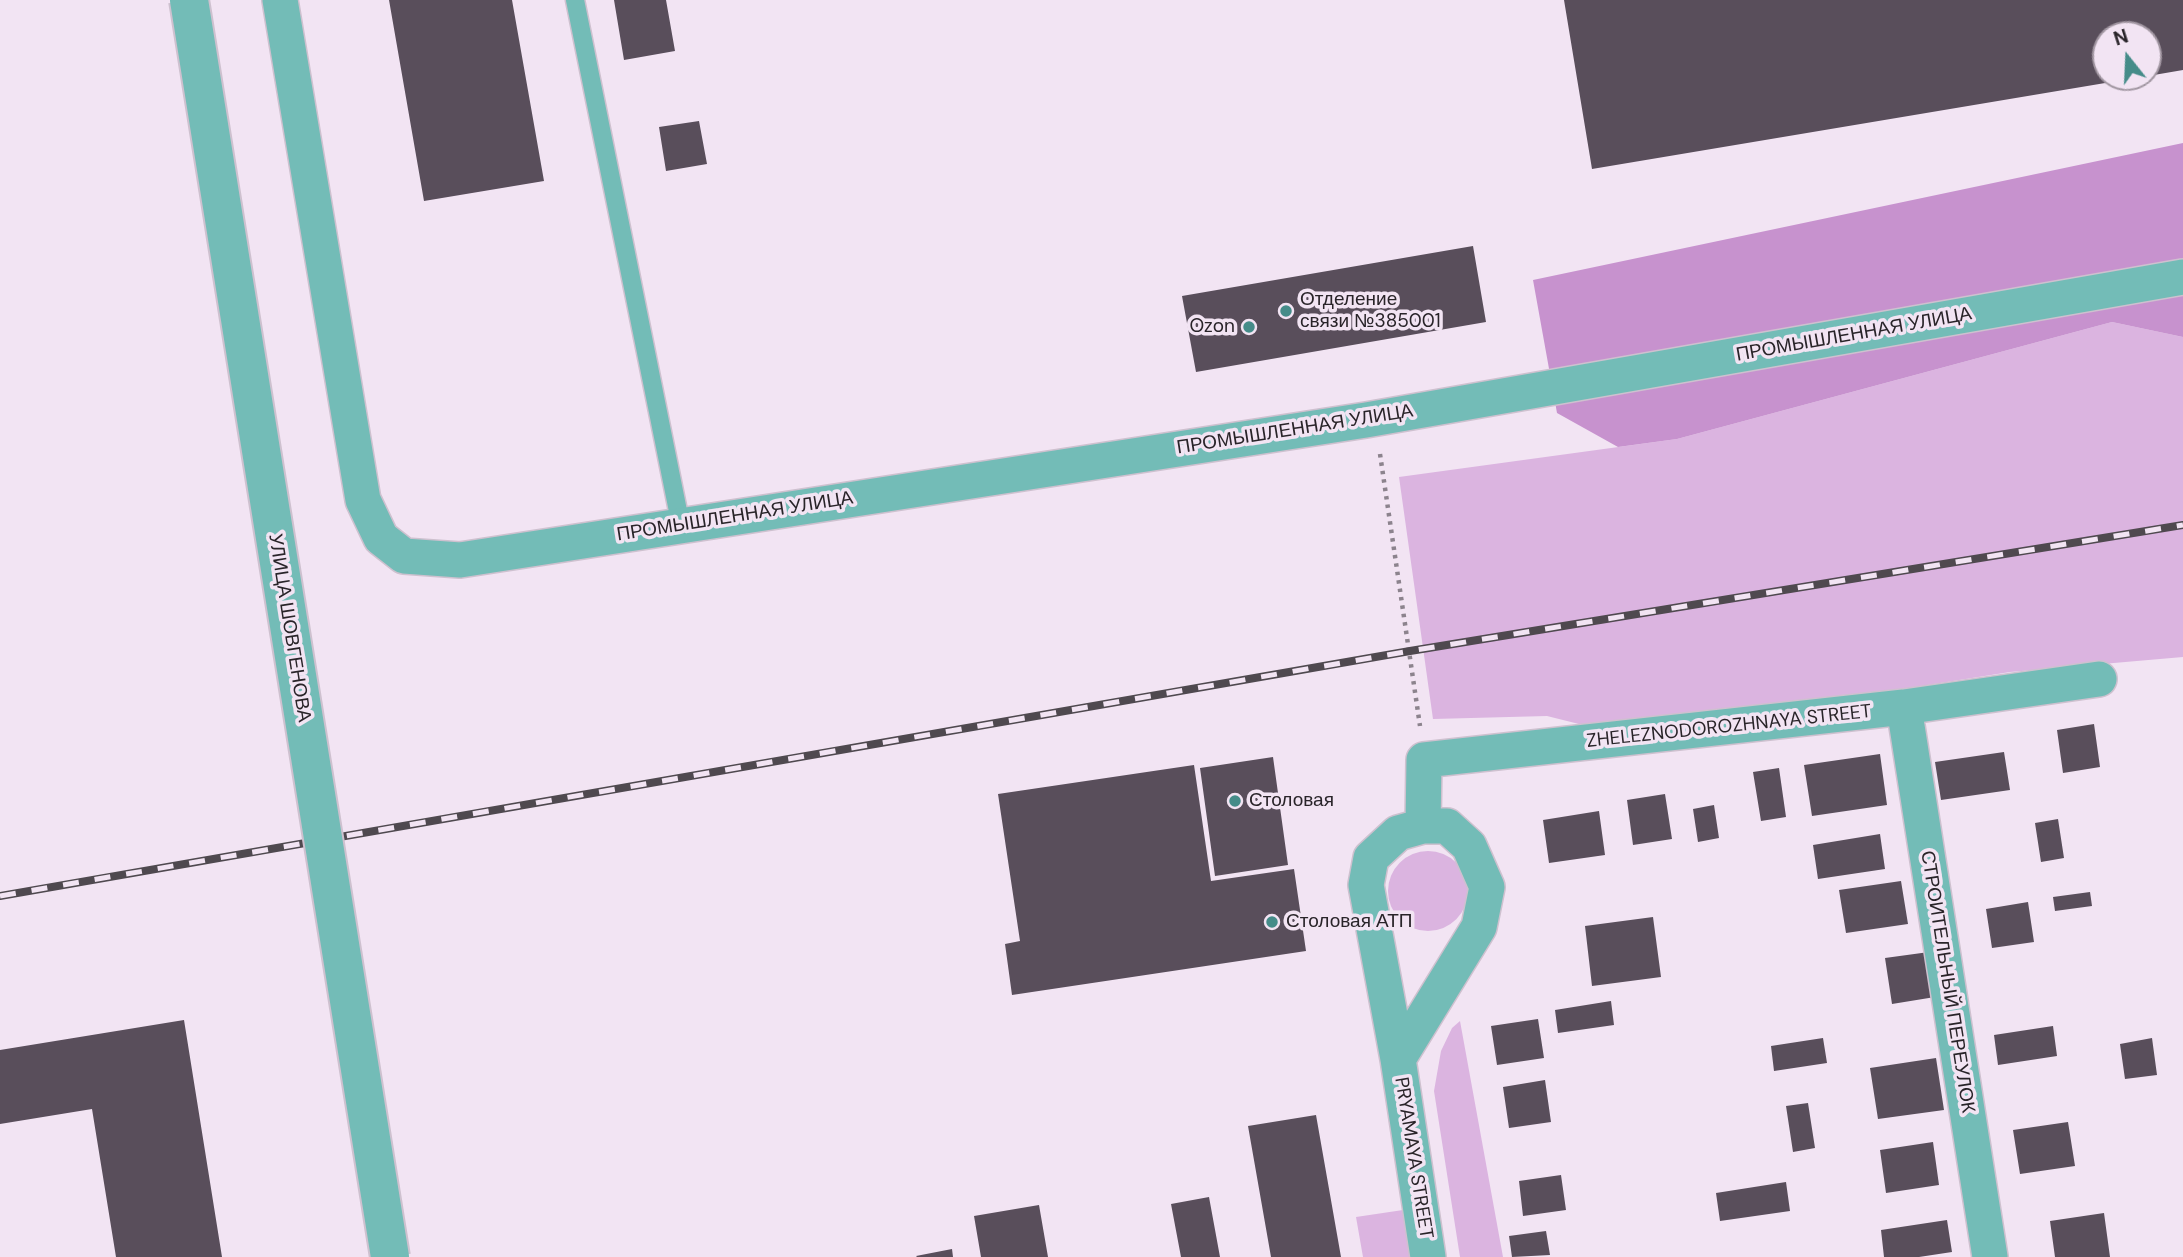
<!DOCTYPE html>
<meta charset="utf-8">
<style>
body{margin:0}
#map{position:relative;width:2183px;height:1257px;overflow:hidden;background:#f2e4f3;font-family:"DM Sans",sans-serif}
canvas{display:block}
.north{position:absolute;left:2092px;top:21px;width:70px;height:70px;box-sizing:border-box;background:#f2e4f3;border:2px solid #a297a2;border-radius:50%;rotate:342deg;font-size:19px;font-weight:700;line-height:28px;text-align:center;color:#292429}
.north::after{content:'';display:block;margin:auto;width:24px;height:32px;background:#458c89;clip-path:polygon(50% 0,100% 100%,50% 72%,0 100%)}
</style>
<div id="map">
<canvas width="2183" height="1257"></canvas>
<div class="north">N</div>
</div>
<script>
const g = document.querySelector('canvas').getContext('2d');
g.lineJoin = 'round';
function fill(path, color) {
  g.fillStyle = color;
  g.fill(path, 'evenodd');
}
function toPath(rows) {
  const path = new Path2D();
  for (const r of rows) {
    if (r.length === 3) {
      path.moveTo(r[0] + r[2], r[1]);
      path.arc(r[0], r[1], r[2], 0, 2 * Math.PI);
      continue;
    }
    path.moveTo(r[0], r[1]);
    for (let i = 2; i < r.length; i += 2) path.lineTo(r[i], r[i + 1]);
  }
  return path;
}
function stroke(path, color, width, dash) {
  g.strokeStyle = color;
  g.lineWidth = width;
  g.lineCap = dash ? 'butt' : 'round';
  g.setLineDash(dash || []);
  g.stroke(path);
}
function write(font, color, halo, rows, align = 'center') {
  g.font = font + ' "DM Sans",sans-serif';
  g.lineWidth = 7;
  g.setLineDash([]);
  g.textBaseline = 'middle';
  g.strokeStyle = halo;
  g.fillStyle = color;
  for (const [text, x, y, turn = 0] of rows) {
    g.save();
    g.translate(x, y);
    g.rotate((+turn || 0) * Math.PI / 180);
    g.textAlign = isNaN(turn) ? turn : align;
    if (halo) g.strokeText(text, 0, 0);
    g.fillText(text, 0, 0);
    g.restore();
  }
}
const green = toPath([
 [2112,322,2183,337,2183,657,2010,672,1820,702,1595,728,1547,716,1433,719,1399,477,1677,439],
 [1428,891,40],
 [1460,1021,1503,1257,1460,1257,1434,1091,1441,1051,1452,1028],
 [1403,1210,1411,1257,1363,1257,1356,1217]
]);
const forest = toPath([
 [2183,143,2183,337,2112,322,1677,439,1618,447,1557,413,1533,280]
]);
const building = toPath([
 [389,0,512,0,544,181,424,201],
 [614,0,666,0,675,51,624,60],
 [1564,0,2183,0,2183,70,2148,76,2148,35,2106,35,2106,77,2135,78,1592,169],
 [699,121,707,164,666,171,659,127],
 [1473,246,1486,322,1196,372,1182,296],
 [2094,724,2100,767,2063,773,2057,730],
 [2004,752,2010,790,1941,800,1935,762],
 [1880,754,1887,805,1812,816,1804,765],
 [1273,757,1288,865,1215,876,1200,768],
 [1194,765,1211,881,1294,869,1306,951,1012,995,1005,944,1020,941,998,794],
 [1779,768,1786,817,1761,821,1753,772],
 [1665,794,1672,839,1633,845,1627,800],
 [1714,805,1719,838,1698,842,1693,809],
 [1599,811,1605,855,1549,863,1543,820],
 [2058,819,2064,858,2041,862,2035,823],
 [1880,834,1885,869,1818,879,1813,845],
 [1901,881,1908,924,1846,933,1839,890],
 [2090,892,2092,906,2055,911,2053,897],
 [2028,902,2034,942,1992,948,1986,909],
 [1653,917,1661,977,1592,986,1585,926],
 [1929,952,1935,997,1892,1004,1885,958],
 [1611,1001,1614,1025,1558,1033,1555,1010],
 [1538,1019,1544,1058,1497,1065,1491,1026],
 [184,1020,222,1257,116,1257,92,1109,0,1124,0,1050],
 [2053,1026,2057,1056,1998,1065,1994,1035],
 [1823,1038,1827,1063,1774,1071,1771,1046],
 [2152,1038,2157,1075,2125,1079,2120,1044],
 [1936,1058,1944,1110,1878,1119,1870,1068],
 [1545,1080,1551,1122,1509,1128,1503,1087],
 [1808,1103,1815,1148,1793,1152,1786,1106],
 [1316,1115,1341,1257,1271,1257,1248,1126],
 [2068,1122,2075,1166,2020,1174,2013,1130],
 [1933,1142,1939,1185,1886,1193,1880,1150],
 [1561,1175,1566,1210,1523,1216,1519,1181],
 [1786,1182,1790,1211,1720,1221,1716,1193],
 [1209,1197,1220,1257,1181,1257,1171,1204],
 [1039,1205,1048,1257,981,1257,974,1216],
 [2104,1213,2110,1257,2055,1257,2050,1221],
 [1947,1220,1952,1252,1919,1257,1884,1257,1881,1230],
 [1546,1231,1550,1255,1512,1257,1509,1236],
 [952,1249,953,1257,917,1257,916,1256]
]);
const path = toPath([
 [1380,454,1420,726]
]);
const service = toPath([
 [575,0,681,526]
]);
const minor = toPath([
 [280,0,363,500,381,538,404,556,460,560,1366,420,2183,277],
 [1904,707,1990,1257],
 [1423,826,1424,760,1904,707,2099,679],
 [1398,1059,1479,927,1487,887,1469,846,1447,826,1423,826,1398,833,1371,858,1366,885,1398,1059,1428,1257]
]);
const rail = toPath([
 [0,896,1410,651,2183,525]
]);
const tertiaryBridge = toPath([
 [189,0,390,1257]
]);
const markers = [
 [1286,311,7,"#458c89"],
 [1249,327,7,"#458c89"],
 [1235,801,7,"#458c89"],
 [1272,922,7,"#458c89"]
];
const poiNames = [
 ["Отделение",1300,300],
 ["связи №385001",1300,322],
 ["Ozon",1235,327,"right"],
 ["Столовая",1249,801],
 ["Столовая АТП",1286,922]
];
const streetNames = [
 ["ПРОМЫШЛЕННАЯ УЛИЦА",1854,335,-10],
 ["ПРОМЫШЛЕННАЯ УЛИЦА",1295,430,-9],
 ["ПРОМЫШЛЕННАЯ УЛИЦА",735,517,-9],
 ["УЛИЦА ШОВГЕНОВА",289,628,81],
 ["ZHELEZNODOROZHNAYA STREET",1729,727,-6],
 ["СТРОИТЕЛЬНЫЙ ПЕРЕУЛОК",1947,982,81],
 ["PRYAMAYA STREET",1413,1158,81]
];
fill(green, '#dbb4e0');
fill(forest, '#c792ce');
fill(building, '#594e5b');
stroke(service, '#cec1cf', 21);
stroke(minor, '#cec1cf', 38);
stroke(path, '#8c838d', 4.5, [3.5, 5]);
stroke(service, '#73bcb7', 18);
stroke(minor, '#73bcb7', 35);
stroke(rail, '#4f494f', 8);
stroke(rail, '#f2e4f3', 5, [16]);
stroke(tertiaryBridge, '#cec1cf', 42, []);
stroke(tertiaryBridge, '#73bcb7', 38);
for (const [x, y, r, color] of markers) {
  const dot = new Path2D();
  dot.arc(x, y, r, 0, 2 * Math.PI);
  g.fillStyle = color;
  g.fill(dot);
  stroke(dot, '#f2e4f3', 2.5);
}
write('19px', '#292429', '#f2e4f3', poiNames, 'left');
write('19px', '#292429', '#f2e4f3', streetNames);
</script>
